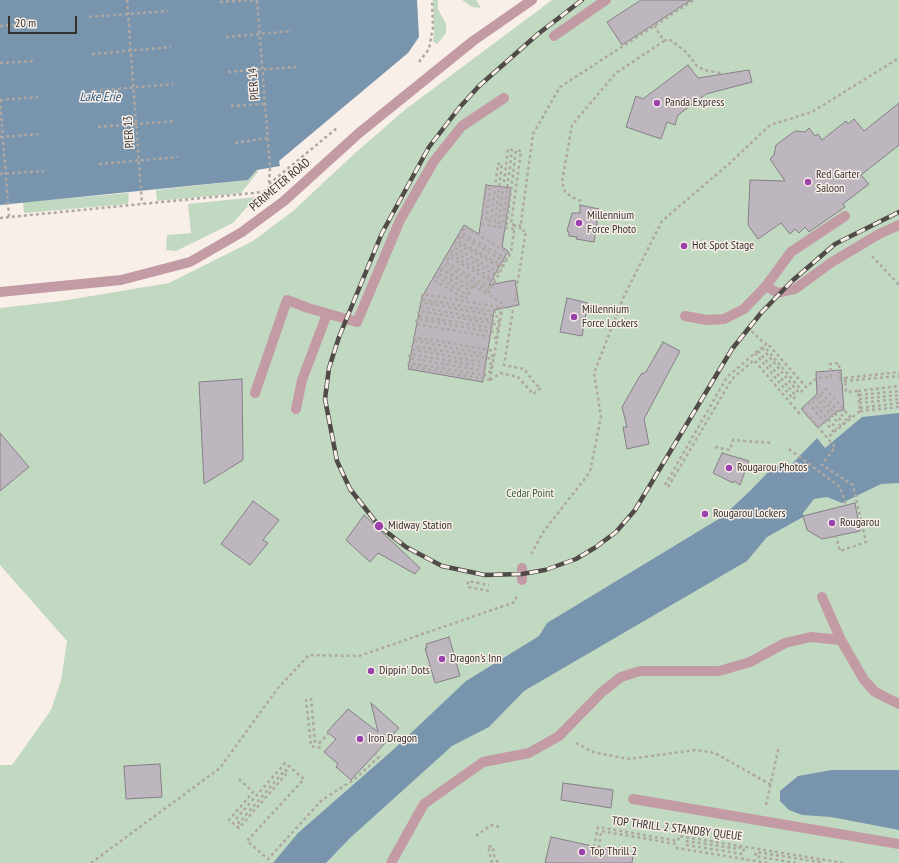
<!DOCTYPE html>
<style>
body{margin:0}
#map{position:relative;width:899px;height:863px;overflow:hidden;background:#f9efe9;font-family:"PT Sans Narrow",sans-serif}
canvas{display:block}
.scale{position:absolute;left:8px;top:16px;width:69px;height:18px;box-sizing:border-box;border:2px solid #363230;border-top:0;padding-left:5px;font-size:12px;line-height:14px;white-space:nowrap;color:#363230;-webkit-text-stroke:3px #f9efe9;paint-order:stroke}
</style>
<div id="map">
<canvas width="899" height="863"></canvas>
<div class="scale">20 m</div>
</div>
<script>
const g = document.querySelector('canvas').getContext('2d');
g.lineJoin = 'round';
function fill(path, color) {
  g.fillStyle = color;
  g.fill(path, 'evenodd');
}
function toPath(rows) {
  const path = new Path2D();
  for (const r of rows) {
    path.moveTo(r[0], r[1]);
    for (let i = 2; i < r.length; i += 2) path.lineTo(r[i], r[i + 1]);
  }
  return path;
}
function stroke(path, color, width, dash) {
  g.strokeStyle = color;
  g.lineWidth = width;
  g.lineCap = dash ? 'butt' : 'round';
  g.setLineDash(dash || []);
  g.stroke(path);
}
function write(font, color, halo, rows, align = 'center') {
  g.font = font + ' "PT Sans Narrow",sans-serif';
  g.lineWidth = 3;
  g.setLineDash([]);
  g.textBaseline = 'middle';
  g.strokeStyle = halo;
  g.fillStyle = color;
  for (const [text, x, y, turn = 0] of rows) {
    g.save();
    g.translate(x, y);
    g.rotate((+turn || 0) * Math.PI / 180);
    g.textAlign = isNaN(turn) ? turn : align;
    if (halo) g.strokeText(text, 0, 0);
    g.fillText(text, 0, 0);
    g.restore();
  }
}
const green = toPath([
 [433,0,438,0,438,9,446,24,446,33,437,44,433,41,434,33],
 [462,0,476,0,481,8,472,7],
 [552,0,899,0,899,863,0,863,0,765,12,765,51,710,61,680,67,641,0,565,0,308,61,301,169,283,253,241,293,211,354,154,406,109],
 [257,170,258,172,241,193,157,201,156,190,248,180],
 [129,193,128,204,24,213,23,202],
 [256,197,233,223,176,251,166,250,167,235,191,233,188,204]
]);
const water = toPath([
 [0,0,417,0,419,37,408,53,279,161,280,166,257,170,248,180,0,205],
 [899,413,899,483,881,484,842,503,827,497,814,499,803,513,803,517,767,537,747,561,524,691,489,727,452,746,350,838,326,863,273,863,298,833,394,749,466,681,539,636,547,623,722,517,750,491,775,465,790,466,817,438,825,448,862,417],
 [832,770,899,770,899,830,831,817,802,815,789,810,780,801,780,791,798,776]
]);
const building = toPath([
 [641,0,691,0,622,45,607,22,641,0],
 [688,65,698,78,749,70,752,82,706,94,678,115,675,125,667,122,661,139,626,127,636,96,643,99,688,65],
 [899,103,899,145,861,175,869,184,843,204,845,207,809,232,805,227,799,233,795,229,790,234,781,223,758,239,748,225,750,180,785,181,770,159,774,155,776,145,795,131,805,132,809,128,815,136,818,134,822,140,846,121,848,124,854,119,864,131,899,103],
 [486,185,511,188,502,247,508,251,489,285,515,280,519,305,494,310,483,382,408,369,422,297,464,225,479,234,486,185],
 [580,205,599,209,594,242,576,239,577,237,569,236,569,232,567,231,572,213,580,213,580,205],
 [567,298,588,303,582,336,560,332,567,298],
 [663,342,680,351,644,419,649,444,627,449,623,427,627,427,622,407,641,374,646,372,663,342],
 [841,370,844,410,836,412,818,428,801,409,817,394,816,372,841,370],
 [242,379,243,460,204,484,199,382,242,379],
 [0,433,29,467,0,491,0,433],
 [722,453,749,461,740,485,734,481,733,483,713,473,722,453],
 [253,501,279,520,263,540,268,543,250,565,221,544,253,501],
 [855,503,860,531,822,539,807,530,803,516,855,503],
 [364,515,420,568,415,574,378,553,370,562,346,540,364,515],
 [449,637,460,676,435,683,425,648,427,648,426,644,449,637],
 [371,703,399,728,351,780,336,767,338,764,324,752,336,739,327,732,348,709,378,732,371,703],
 [160,764,162,797,126,799,124,766,160,764],
 [563,783,613,790,611,808,561,800,563,783],
 [551,837,633,855,632,863,545,863,551,837]
]);
const path = toPath([
 [127,0,142,204],
 [220,2,257,0],
 [89,17,168,11],
 [0,26,33,23],
 [226,37,292,31],
 [664,41,669,39,686,52,697,66,704,70,720,73,720,76],
 [92,54,171,47],
 [419,62,429,49,433,27,432,0],
 [0,63,35,61],
 [228,72,296,67],
 [94,91,173,84],
 [0,100,9,217],
 [0,100,38,97],
 [231,106,265,104],
 [98,127,176,121],
 [0,137,41,134],
 [235,143,268,138],
 [99,164,178,157],
 [0,174,44,171],
 [269,184,337,128],
 [581,201,572,197,565,192,562,182,572,125,616,73,664,41,654,25],
 [0,218,263,192,269,187,270,167,257,0],
 [514,229,481,224,486,188,490,189,486,221,491,221,498,164,502,164,495,222,499,223,508,149,512,150,503,223,507,224,516,150,521,151,511,224,515,225],
 [872,256,899,285],
 [507,259,462,233,465,227,510,254],
 [503,266,458,241,460,235,505,262],
 [499,273,454,247,456,243,502,268],
 [459,278,442,269,444,265,489,291],
 [495,280,450,254,452,251,498,276],
 [472,285,472,287,441,270,439,274,469,290,467,295,437,277,435,281,466,299,473,286],
 [473,286,488,294],
 [491,288,446,262,449,257,494,283],
 [502,313,421,299,423,294,503,308],
 [500,322,420,307,421,302,501,317],
 [747,327,764,343],
 [499,329,418,316,419,311,500,325],
 [497,338,416,324,417,319,498,333],
 [762,348,799,393,802,391,764,346],
 [755,353,793,399,796,396,758,351],
 [494,356,413,340,414,337,495,351],
 [492,364,411,349,412,346,494,359],
 [491,372,409,358,410,354,492,368],
 [845,378,899,372],
 [490,380,501,373,518,377,533,394,541,388,536,385,524,369,504,365,526,231,520,230,533,134,560,87,694,0],
 [490,380,503,304,488,294,511,252,515,225,521,226],
 [490,380,408,366,409,363,490,376],
 [844,381,899,376],
 [858,391,899,386],
 [859,395,899,391],
 [859,399,899,395],
 [859,403,899,399],
 [860,408,899,403],
 [860,411,899,407],
 [847,421,822,393,826,389,851,418],
 [841,426,816,398,819,395,844,424],
 [834,432,809,404,812,401,837,429],
 [715,447,730,450,733,440,773,443],
 [789,449,840,487,846,505],
 [665,485,727,377,767,343,806,387,817,378,831,377,830,364,839,363,840,379,845,378,846,392,858,391,860,411,828,437],
 [668,487,732,379,754,360,799,413,803,409,835,447,822,465,853,485,866,542,840,551,836,536],
 [531,554,544,531,590,472,601,416,594,373,624,296,662,221,730,163,770,125,812,112,899,58],
 [489,591,468,587,468,581,489,585],
 [311,698,315,742,319,743,329,733],
 [306,699,311,746,322,748],
 [576,743,593,752,628,759,696,750,715,753,771,785],
 [239,779,253,792,229,820,239,828,288,772,285,770,239,823,236,819,285,763,304,779,247,841,268,859,322,800,355,779,379,757,375,754],
 [766,805,779,746],
 [476,836,491,825,499,827],
 [740,846,739,849,687,841,686,845,743,854,744,847],
 [594,847,598,827,678,841,679,836,844,863],
 [599,848,601,831,676,844,677,848,768,863],
 [91,863,220,768,278,688,309,655,359,656,515,602,517,595],
 [492,863,488,846,493,847,494,855,498,863],
 [796,863,755,856,756,852,819,862,819,859]
]);
const lane = toPath([
 [554,36,606,0],
 [766,286,778,293,795,289,832,262,879,234,899,225],
 [685,316,707,320,724,319,744,309,766,286,791,252,845,216],
 [255,393,287,300,308,308,357,322,400,220,434,161,462,126,504,98],
 [296,409,302,380,327,314],
 [822,597,841,640,864,680,875,692,899,704],
 [633,799,899,844],
 [391,863,424,804,483,762,529,753,559,736,602,692,621,677,640,671,719,671,750,662,785,643,811,637,841,640]
]);
const street = toPath([
 [0,292,121,280,190,262,242,232,284,201,359,133,473,41,532,0],
 [522,568,522,580]
]);
const rail = toPath([
 [582,0,538,34,479,86,459,108,429,147,382,233,339,337,329,368,325,399,337,461,350,489,379,526,406,547,442,566,485,575,522,574,545,570,576,559,596,547,616,532,635,510,732,349,761,313,792,281,835,244,899,212]
]);
const markers = [
 [657,103,4,"#9a41ac"],
 [808,182,4,"#9a41ac"],
 [579,223,4,"#9a41ac"],
 [684,246,4,"#9a41ac"],
 [574,317,4,"#9a41ac"],
 [729,468,4,"#9a41ac"],
 [705,514,4,"#9a41ac"],
 [832,523,4,"#9a41ac"],
 [379,526,5,"#9a41ac"],
 [442,659,4,"#9a41ac"],
 [371,671,4,"#9a41ac"],
 [360,739,4,"#9a41ac"],
 [582,852,4,"#9a41ac"]
];
const streetNames = [
 ["PIER 14",254,84,-95],
 ["PIER 13",129,132,-94],
 ["PERIMETER ROAD",280,185,-40],
 ["TOP THRILL 2 STANDBY QUEUE",677,829,7]
];
const poiNames = [
 ["Panda Express",665,103],
 ["Red Garter",816,175],
 ["Saloon",816,189],
 ["Millennium",587,216],
 ["Force Photo",587,230],
 ["Hot Spot Stage",692,246],
 ["Millennium",582,310],
 ["Force Lockers",582,324],
 ["Rougarou Photos",737,468],
 ["Rougarou Lockers",713,514],
 ["Rougarou",840,523],
 ["Midway Station",388,526],
 ["Dragon's Inn",450,659],
 ["Dippin' Dots",379,671],
 ["Iron Dragon",368,739],
 ["Top Thrill 2",590,852]
];
const parkNames = [
 ["Cedar Point",530,494]
];
const waterNames = [
 ["Lake Erie",100,97]
];
fill(green, '#c2d9c1');
fill(water, '#7995ae');
fill(building, '#bdb6be');
stroke(building, '#868087', 1);
stroke(path, '#aea7a2', 2.5, [3, 3]);
stroke(lane, '#c39ba4', 10);
stroke(street, '#c39ba4', 10);
stroke(rail, '#504b48', 4.5);
stroke(rail, '#f9efe9', 3, [9]);
for (const [x, y, r, color] of markers) {
  const dot = new Path2D();
  dot.arc(x, y, r, 0, 2 * Math.PI);
  g.fillStyle = color;
  g.fill(dot);
  stroke(dot, '#f9efe9', 1.5);
}
write('12px', '#363230', '#f9efe9', streetNames);
write('12px', '#363230', '#f9efe9', poiNames, 'left');
write('12px', '#355e36', '#f9efe9', parkNames);
write('italic 13px', '#2a587d', '#f9efe9', waterNames);
</script>
